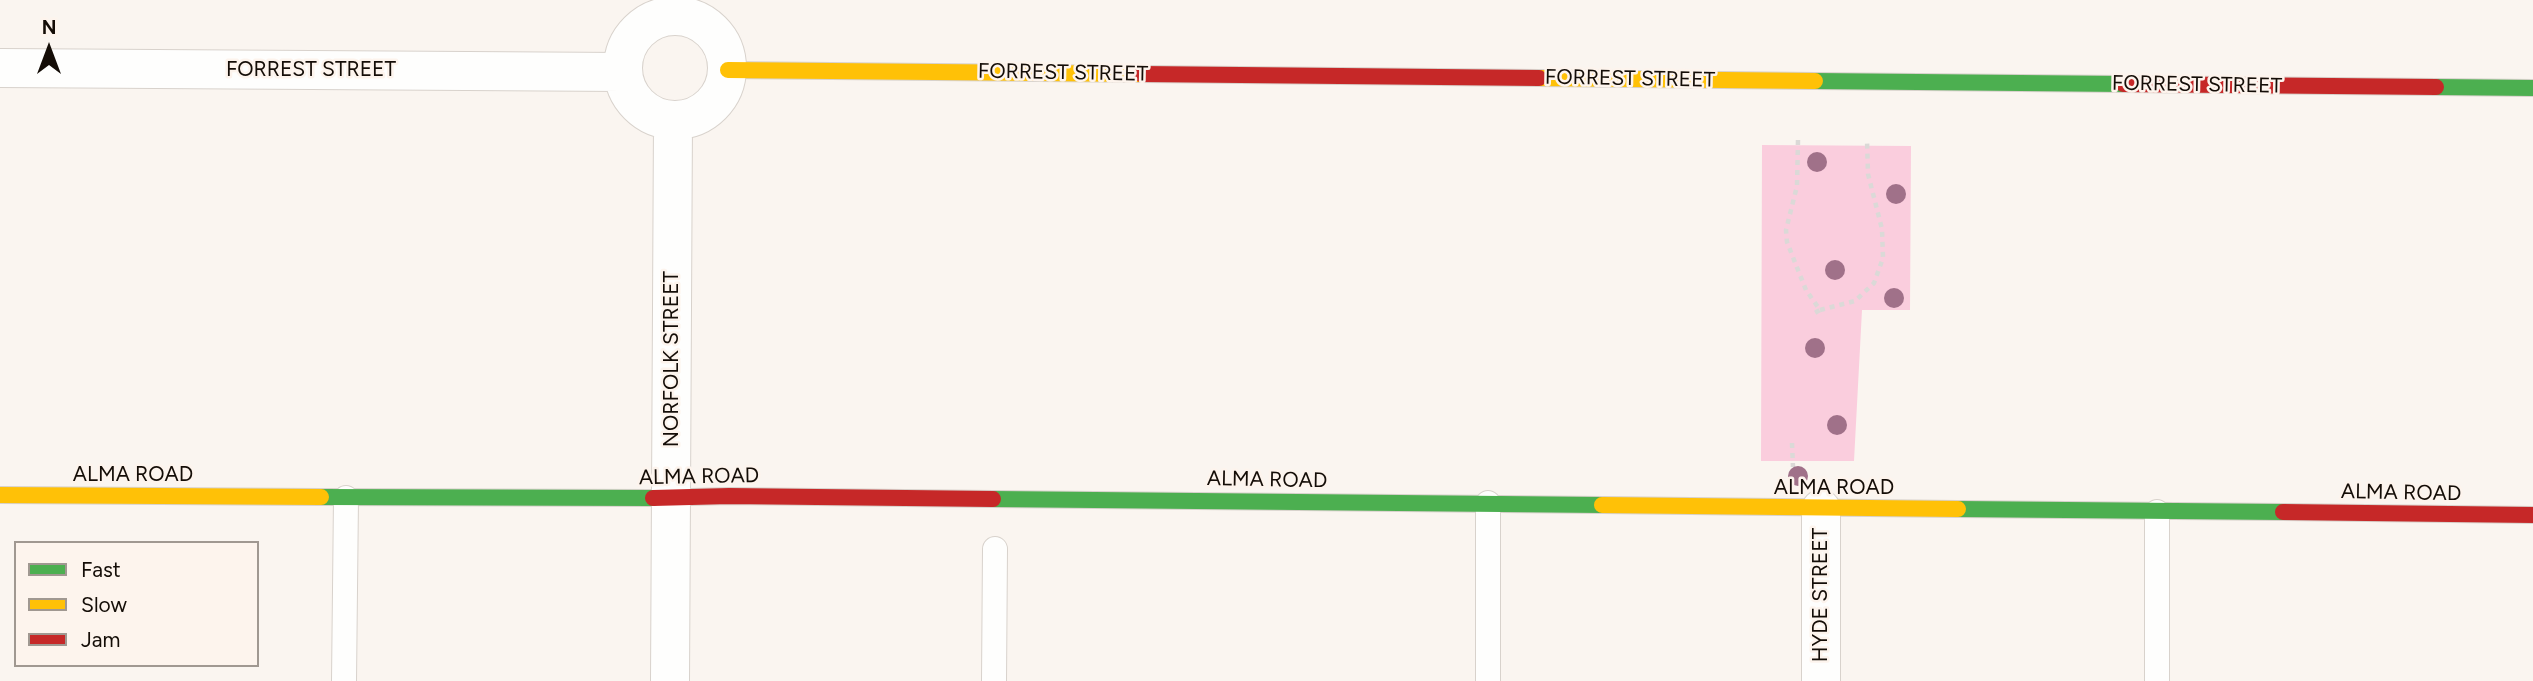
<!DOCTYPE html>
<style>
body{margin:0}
#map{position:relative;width:2533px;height:681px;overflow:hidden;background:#faf5f0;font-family:Figtree,sans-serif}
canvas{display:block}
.legend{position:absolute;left:14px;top:541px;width:245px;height:126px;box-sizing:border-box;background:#fdf4ed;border:2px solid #a09891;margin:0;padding:9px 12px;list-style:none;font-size:21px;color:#140d07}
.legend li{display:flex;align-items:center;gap:14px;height:35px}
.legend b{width:35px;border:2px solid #a09891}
.north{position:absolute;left:14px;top:14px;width:70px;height:70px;-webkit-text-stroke:5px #fdf4ed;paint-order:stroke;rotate:0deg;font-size:19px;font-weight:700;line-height:28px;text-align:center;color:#140d07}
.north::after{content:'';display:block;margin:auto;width:24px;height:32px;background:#140d07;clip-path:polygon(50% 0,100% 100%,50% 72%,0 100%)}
</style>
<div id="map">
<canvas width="2533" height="681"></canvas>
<ul class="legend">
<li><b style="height:9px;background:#4caf50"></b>Fast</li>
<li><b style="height:9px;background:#ffc107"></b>Slow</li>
<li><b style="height:9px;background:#c62828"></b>Jam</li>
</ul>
<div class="north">N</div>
</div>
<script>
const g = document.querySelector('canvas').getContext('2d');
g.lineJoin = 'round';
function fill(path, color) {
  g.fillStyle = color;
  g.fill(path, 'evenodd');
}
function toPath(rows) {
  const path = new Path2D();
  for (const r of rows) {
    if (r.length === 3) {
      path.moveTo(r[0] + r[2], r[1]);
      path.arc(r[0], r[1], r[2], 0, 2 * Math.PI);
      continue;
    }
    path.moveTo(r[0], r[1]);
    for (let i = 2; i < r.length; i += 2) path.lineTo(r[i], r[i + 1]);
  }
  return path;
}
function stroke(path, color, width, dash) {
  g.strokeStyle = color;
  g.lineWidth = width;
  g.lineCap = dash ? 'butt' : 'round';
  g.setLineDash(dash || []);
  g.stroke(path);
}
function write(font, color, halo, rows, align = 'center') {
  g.font = font + ' Figtree,sans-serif';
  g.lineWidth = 5;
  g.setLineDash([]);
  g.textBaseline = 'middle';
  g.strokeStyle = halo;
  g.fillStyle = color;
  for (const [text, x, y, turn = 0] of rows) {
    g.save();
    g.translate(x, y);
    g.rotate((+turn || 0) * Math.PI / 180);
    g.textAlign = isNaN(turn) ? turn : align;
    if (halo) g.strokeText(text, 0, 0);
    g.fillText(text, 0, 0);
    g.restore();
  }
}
const green = toPath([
 [1762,145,1911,146,1910,310,1862,310,1854,461,1761,461]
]);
const path = toPath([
 [1798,140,1797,186,1786,230,1787,242,1796,265,1806,290,1820,310,1811,315],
 [1820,310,1855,301,1874,283,1883,258,1882,229,1868,174,1867,140],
 [1792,443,1793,467]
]);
const lane = toPath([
 [1488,503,1488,681],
 [344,681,346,498],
 [994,681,995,549],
 [2157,681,2157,512]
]);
const street = toPath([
 [675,68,52],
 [0,68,622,72],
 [1821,509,1821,681],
 [670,681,673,121]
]);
const fast = toPath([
 [1815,81,2123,84],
 [2436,87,2533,88],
 [321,497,653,498],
 [993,499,1602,505],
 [1958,509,2283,512]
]);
const slow = toPath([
 [728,70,1141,74],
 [1539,78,1815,81],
 [0,495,321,497],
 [1602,505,1958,509]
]);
const jam = toPath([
 [1141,74,1539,78],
 [2123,84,2436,87],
 [653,498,729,496,993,499],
 [2283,512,2533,515]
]);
const trees = [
 [1817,162],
 [1896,194],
 [1835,270],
 [1894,298],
 [1815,348],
 [1837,425],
 [1798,476]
];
const streetNames = [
 ["FORREST STREET",311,70],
 ["FORREST STREET",1063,73,1],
 ["FORREST STREET",1630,79,1],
 ["FORREST STREET",2197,85,1],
 ["NORFOLK STREET",672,359,-90],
 ["ALMA ROAD",133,475],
 ["ALMA ROAD",699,477,-1],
 ["ALMA ROAD",1267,480,1],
 ["ALMA ROAD",1834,488],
 ["ALMA ROAD",2401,493,1],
 ["HYDE STREET",1821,595,-90]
];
fill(green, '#facddd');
stroke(lane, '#d8d2cc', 26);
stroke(street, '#d8d2cc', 40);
stroke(fast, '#d8d2cc', 18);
stroke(slow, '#d8d2cc', 18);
stroke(jam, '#d8d2cc', 18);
stroke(path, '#dbd9d7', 4.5, [5, 5]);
stroke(lane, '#fefefd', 24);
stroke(street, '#fefefd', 38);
stroke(fast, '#4caf50', 16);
stroke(slow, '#ffc107', 16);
stroke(jam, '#c62828', 16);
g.fillStyle = '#a07189';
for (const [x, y] of trees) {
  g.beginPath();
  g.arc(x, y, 10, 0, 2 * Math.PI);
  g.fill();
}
write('21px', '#140d07', '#fdf4ed', streetNames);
</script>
